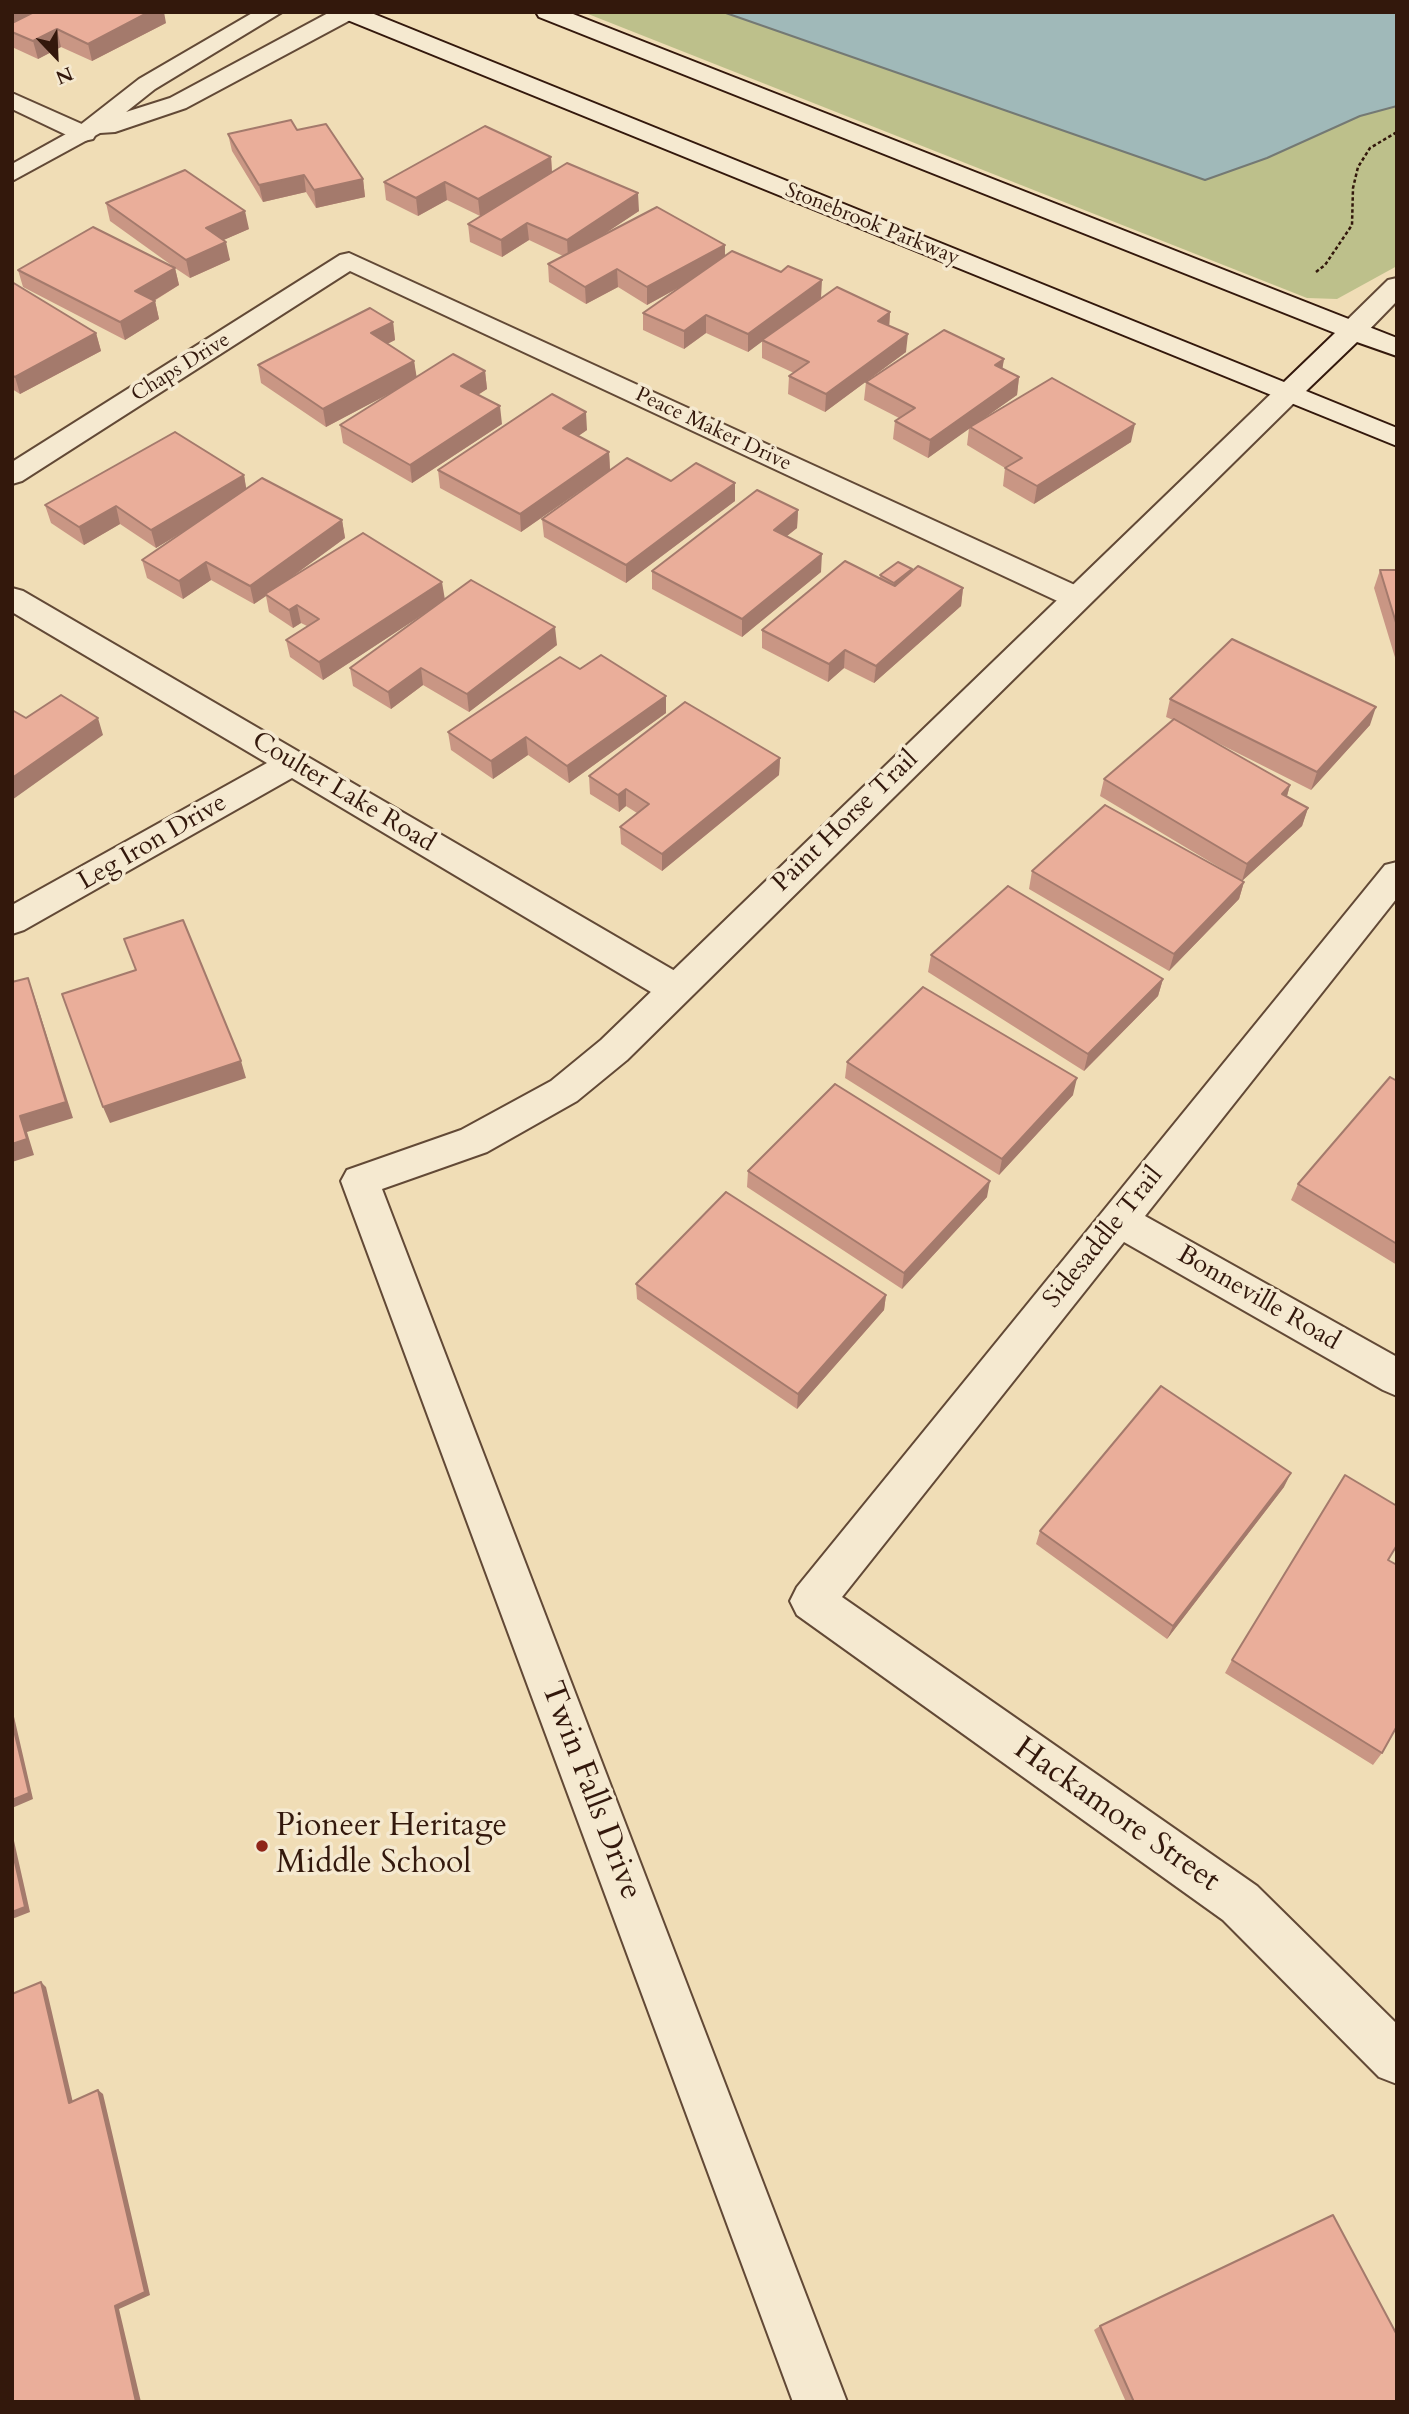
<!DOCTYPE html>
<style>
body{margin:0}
#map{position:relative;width:1409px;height:2414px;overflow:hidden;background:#f0ddb6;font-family:Cardo,serif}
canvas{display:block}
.frame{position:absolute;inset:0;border:14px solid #33180c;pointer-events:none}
.north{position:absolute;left:21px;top:21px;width:70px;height:70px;-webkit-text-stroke:5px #f5e9d0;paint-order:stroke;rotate:157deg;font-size:19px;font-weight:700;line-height:28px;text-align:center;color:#33180c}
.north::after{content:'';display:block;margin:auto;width:24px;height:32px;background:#33180c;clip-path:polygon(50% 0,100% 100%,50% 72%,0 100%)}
</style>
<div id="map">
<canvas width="1409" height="2414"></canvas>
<div class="frame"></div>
<div class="north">N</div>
</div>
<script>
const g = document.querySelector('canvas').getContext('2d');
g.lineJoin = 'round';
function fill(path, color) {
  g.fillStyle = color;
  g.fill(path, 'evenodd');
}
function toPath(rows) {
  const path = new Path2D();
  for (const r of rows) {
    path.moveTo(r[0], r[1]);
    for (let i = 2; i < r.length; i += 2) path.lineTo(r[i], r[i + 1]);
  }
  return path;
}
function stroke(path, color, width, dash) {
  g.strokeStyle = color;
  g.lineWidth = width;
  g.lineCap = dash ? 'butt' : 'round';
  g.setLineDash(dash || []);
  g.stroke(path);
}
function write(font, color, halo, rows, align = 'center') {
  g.font = font + ' Cardo,serif';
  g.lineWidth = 7;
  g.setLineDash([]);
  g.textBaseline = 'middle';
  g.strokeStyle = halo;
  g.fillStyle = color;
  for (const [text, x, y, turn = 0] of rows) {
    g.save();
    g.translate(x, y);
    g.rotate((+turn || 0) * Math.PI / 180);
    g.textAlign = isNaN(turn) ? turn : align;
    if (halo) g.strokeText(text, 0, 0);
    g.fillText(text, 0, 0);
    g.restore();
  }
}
const green = toPath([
 [583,12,1397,12,1397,266,1337,299,1307,298]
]);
const water = toPath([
 [723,12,1397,12,1397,106,1360,116,1267,158,1205,180,723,12]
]);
const path = toPath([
 [1316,272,1325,265,1352,225,1353,188,1358,167,1370,148,1397,132]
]);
const minor = toPath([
 [12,93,93,129,96,134,93,139,84,141,75,139,12,109,12,93],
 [349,253,1088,591,1092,598,1088,605,1077,608,1066,605,350,271,22,481,12,484,12,462,340,255,349,253],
 [1397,278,1397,301,1362,337,1342,337,1339,331,1342,325,1388,280,1397,278],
 [12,588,23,591,687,978,692,988,687,998,674,1001,661,998,292,778,24,930,12,934,12,905,267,763,12,612,12,588],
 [1397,862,1397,898,1145,1216,1397,1357,1397,1396,1383,1390,1124,1242,842,1597,1257,1886,1397,2024,1397,2084,1379,2077,1223,1920,797,1615,790,1601,797,1587,1385,865,1397,862]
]);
const tertiary = toPath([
 [254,12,282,12,155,89,126,112,170,98,330,12,359,12,356,17,186,108,115,132,100,133,12,181,12,164,75,129,139,79,254,12],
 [1287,386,1297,388,1301,394,1297,400,627,1060,577,1101,487,1152,382,1189,847,2402,793,2402,341,1181,347,1170,461,1130,551,1081,601,1040,1277,388,1287,386]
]);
const secondary = toPath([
 [337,12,369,12,1284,382,1335,333,539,17,536,12,568,12,1397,338,1397,356,1357,342,1306,391,1397,428,1397,446,340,17,337,12]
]);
const wall = toPath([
 [12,23,166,23,92,61,61,47,38,59,12,47],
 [297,130,363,179,365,197,316,208,306,192,263,202,232,151,228,134],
 [551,157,552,172,639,211,598,238,725,256,821,298,890,312,889,325,906,352,825,412,788,394,789,376,794,373,762,358,762,341,748,352,706,333,684,349,643,330,643,313,680,287,647,305,618,287,586,304,549,282,548,264,563,256,529,240,502,257,470,242,468,224,497,206,480,216,447,200,418,216,386,200,384,182],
 [106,203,249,229,223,240,230,260,190,278,175,268,179,285,154,301,155,301,159,319,125,340,23,287,18,270,174,267,110,221],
 [12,282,96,333,101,351,20,394,12,389],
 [393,322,395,340,387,344,414,361,416,378,485,371,487,389,478,395,502,424,412,483,343,443,340,425,396,390,326,427,261,383,258,365],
 [1004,359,1002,368,1019,377,1017,395,978,422,1131,442,1034,504,1003,486,1005,468,967,445,969,428,928,458,893,439,895,421,899,418,864,400,866,382],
 [587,430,578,436,609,452,610,470,521,532,440,488,438,470],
 [244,475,246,489,342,520,345,538,285,582,444,599,557,645,469,712,423,685,391,709,353,686,350,668,437,605,323,680,290,657,286,640,307,626,301,623,293,628,269,612,266,596,254,604,211,580,183,599,147,578,142,560,187,529,156,548,120,524,84,545,51,523,45,505],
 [671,481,735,501,626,583,544,537,542,519],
 [798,510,797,528,787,536,821,572,742,637,652,589,652,571],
 [1380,570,1397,570,1397,664,1374,588],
 [912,572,963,588,961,606,874,683,844,668,828,682,762,648,762,630,880,578,880,575],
 [580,669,666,696,666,713,569,783,528,755,493,779,451,750,448,732],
 [1170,699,1370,725,1311,790,1196,732,1290,785,1287,796,1308,808,1302,826,1242,881,1100,796,1104,779,1173,720,1166,717],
 [780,758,779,775,662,871,621,844,620,827,637,813,626,806,619,812,590,794,589,776],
 [1032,871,1244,882,1239,899,1169,971,1029,889],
 [931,955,1163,979,1158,996,1084,1071,928,972],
 [847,1062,1073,1095,999,1175,845,1078],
 [1397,1081,1397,1265,1291,1200,1298,1184],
 [748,1171,987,1197,902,1289,747,1187],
 [636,1284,886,1295,884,1310,797,1409,637,1299],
 [1284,1487,1167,1639,1036,1544,1040,1531],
 [1388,1560,1382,1753,1373,1765,1225,1673,1232,1660],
 [1100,2326,1397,2402,1126,2402,1094,2330]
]);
const shadedWall = toPath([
 [12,12,36,12,12,23],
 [149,12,164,12,166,23,92,61,88,44],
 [57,29,61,47,38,59,33,41],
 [551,157,552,174,480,216,478,199],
 [304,175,306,192,263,202,259,185],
 [363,179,365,197,316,208,314,190],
 [445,182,447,200,418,216,416,198],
 [638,193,639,211,568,258,567,240],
 [245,211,249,229,210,246,206,228],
 [527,223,529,240,502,257,501,240],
 [226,242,230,260,190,278,186,260],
 [725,245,725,262,647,305,647,287],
 [175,268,179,285,140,309,135,291],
 [617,269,618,287,586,304,585,287],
 [822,280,821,298,748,352,748,334],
 [155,301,159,319,125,340,120,322],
 [890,312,889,330,878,321],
 [706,315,706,333,684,349,684,331],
 [393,322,395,340,373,351,371,333],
 [96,333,101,351,20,394,15,377],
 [908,334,906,352,825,412,826,394],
 [1004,359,1001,377,995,365],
 [414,361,417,379,326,427,323,409],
 [485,371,487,389,463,404,461,386],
 [1019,377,1017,395,928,458,930,440],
 [500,406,502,424,412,483,410,465],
 [586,412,587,430,564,446,563,428],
 [1135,424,1131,442,1034,504,1037,486],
 [609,452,610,470,521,532,520,514],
 [244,475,247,493,156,548,151,530],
 [735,483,735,501,626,583,626,565],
 [116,506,120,524,84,545,79,527],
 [798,510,797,528,773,547,774,530],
 [342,520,345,538,267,595,265,594,266,596,254,604,250,586],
 [822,554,821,572,742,637,742,619],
 [206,562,211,580,183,599,179,581],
 [912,569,910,587,892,601,894,583],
 [442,582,445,600,323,680,319,662],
 [963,588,961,606,874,683,876,666],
 [297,605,301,623,293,628,289,610],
 [555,627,557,645,469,712,467,694],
 [845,650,844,668,828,682,829,664],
 [421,668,423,685,391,709,388,692],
 [666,696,666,713,569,783,567,766],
 [1376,707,1370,725,1311,790,1317,772],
 [98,718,103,735,12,800,12,778],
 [526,737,528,755,493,779,491,761],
 [780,758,779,775,662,871,662,854],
 [1290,785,1285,803,1282,794],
 [626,789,626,806,619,812,618,795],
 [1308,808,1302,826,1242,881,1247,864],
 [1244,882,1239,899,1169,971,1174,954],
 [28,978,34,995,73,1118,27,1132,34,1155,12,1162,12,1144,20,1116],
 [1163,979,1158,996,1084,1071,1088,1054],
 [241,1061,246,1078,110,1123,103,1107],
 [1077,1078,1073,1095,999,1175,1002,1159],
 [990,1181,987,1197,902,1289,904,1273],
 [886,1295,884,1310,797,1409,798,1394],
 [1291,1473,1284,1487,1167,1639,1173,1626],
 [12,1708,33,1799,12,1808],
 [12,1832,30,1912,12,1919],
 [41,1982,46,1987,74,2107,69,2103],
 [98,2090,103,2094,150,2295,119,2309,141,2402,136,2402,115,2306]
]);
const building = toPath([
 [34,12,149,12,88,44,57,29,33,41,12,32,12,23,34,12],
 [291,120,297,130,326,124,363,179,314,190,304,175,259,185,228,134,291,120],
 [485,126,551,157,478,199,445,182,416,198,384,182,485,126],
 [567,163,638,193,567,240,527,223,501,240,468,224,567,163],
 [185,170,245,211,206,228,226,242,186,260,106,203,185,170],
 [657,207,725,245,647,287,617,269,585,287,548,264,657,207],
 [93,227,175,268,135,291,155,301,120,322,18,270,93,227],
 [732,251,781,272,788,266,822,280,748,334,706,315,684,331,643,313,732,251],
 [12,282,96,333,15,377,12,375,12,282],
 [837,287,890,312,878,321,908,334,826,394,789,376,809,362,762,340,837,287],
 [370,308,393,322,371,333,414,361,323,409,258,365,370,308],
 [944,330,1004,359,995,365,1019,377,930,440,895,421,915,408,866,382,944,330],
 [453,354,485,371,461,386,500,406,410,465,340,425,453,354],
 [1052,378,1135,424,1037,486,1005,468,1022,458,970,427,1052,378],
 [552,394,586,412,563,428,609,452,520,514,438,470,552,394],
 [175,432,244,475,151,530,116,506,79,527,45,505,175,432],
 [627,458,671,481,696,463,735,483,626,565,542,519,627,458],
 [262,478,342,520,250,586,206,562,179,581,142,560,262,478],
 [757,490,798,510,774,530,822,554,742,619,652,571,757,490],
 [363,533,442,582,319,662,286,640,319,619,297,605,289,610,265,594,363,533],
 [845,561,895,586,918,566,963,588,876,666,845,650,829,664,762,630,845,561],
 [898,562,912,569,894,583,880,575,898,562],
 [1380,570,1397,570,1397,626,1380,570],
 [471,580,555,627,467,694,421,668,388,692,350,668,471,580],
 [1232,639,1376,707,1317,772,1170,699,1232,639],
 [601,655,666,696,567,766,526,737,491,761,448,732,560,657,580,669,601,655],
 [61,695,98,718,12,778,12,710,26,718,61,695],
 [685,702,780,758,662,854,620,827,649,804,626,789,618,795,589,776,685,702],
 [1174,719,1290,785,1282,794,1308,808,1247,864,1104,779,1174,719],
 [1105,805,1244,882,1174,954,1032,871,1105,805],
 [1008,886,1163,979,1088,1054,931,955,1008,886],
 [183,920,241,1061,103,1107,62,994,136,970,124,939,183,920],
 [28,978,66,1102,20,1116,27,1139,12,1144,12,982,28,978],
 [923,987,1077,1078,1002,1159,847,1062,923,987],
 [1390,1077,1397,1081,1397,1244,1298,1184,1390,1077],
 [835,1084,990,1181,904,1273,748,1171,835,1084],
 [726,1192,886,1295,798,1394,636,1284,726,1192],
 [1161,1386,1291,1473,1173,1626,1040,1531,1161,1386],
 [1345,1475,1397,1506,1397,1545,1388,1560,1397,1565,1397,1726,1382,1753,1232,1660,1345,1475],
 [12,1722,29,1793,12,1800,12,1722],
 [12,1849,25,1907,12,1912,12,1849],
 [41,1982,69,2103,98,2090,145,2292,115,2306,136,2402,12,2402,12,1994,41,1982],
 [1333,2215,1397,2335,1397,2402,1134,2402,1100,2326,1333,2215]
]);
const markers = [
 [262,1846,7,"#8f2418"]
];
const farStreetnames = [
 ["Stonebrook Parkway",872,225,22],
 ["Chaps Drive",181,368,-32],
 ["Peace Maker Drive",713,430,25]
];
const streetNames = [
 ["Coulter Lake Road",343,793,31],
 ["Paint Horse Trail",846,822,-44],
 ["Leg Iron Drive",153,843,-30],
 ["Sidesaddle Trail",1104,1238,-51],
 ["Bonneville Road",1258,1299,30]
];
const nearStreetnames = [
 ["Twin Falls Drive",590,1791,69],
 ["Hackamore Street",1116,1816,35]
];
const nearPoinames = [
 ["Pioneer Heritage",276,1828],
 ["Middle School",276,1865]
];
fill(green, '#bdc08b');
fill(water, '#a0b9b9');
stroke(water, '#747974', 2);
stroke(minor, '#624936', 4);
stroke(tertiary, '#624936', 4);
stroke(secondary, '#33180c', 4);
stroke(path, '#33180c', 2.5, [3.5, 2.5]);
fill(minor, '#f5e9d0');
fill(tertiary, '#f5e9d0');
fill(secondary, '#f5e9d0');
fill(wall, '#c99684');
fill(shadedWall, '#a47a6c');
fill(building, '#eaae9a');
stroke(building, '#a47a6c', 2);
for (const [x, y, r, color] of markers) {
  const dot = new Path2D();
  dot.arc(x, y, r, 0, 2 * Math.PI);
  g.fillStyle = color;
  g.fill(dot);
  stroke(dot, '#f5e9d0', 2.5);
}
write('21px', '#33180c', '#f5e9d0', farStreetnames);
write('26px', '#33180c', '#f5e9d0', streetNames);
write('32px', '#33180c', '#f5e9d0', nearStreetnames);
write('32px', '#33180c', '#f5e9d0', nearPoinames, 'left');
</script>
